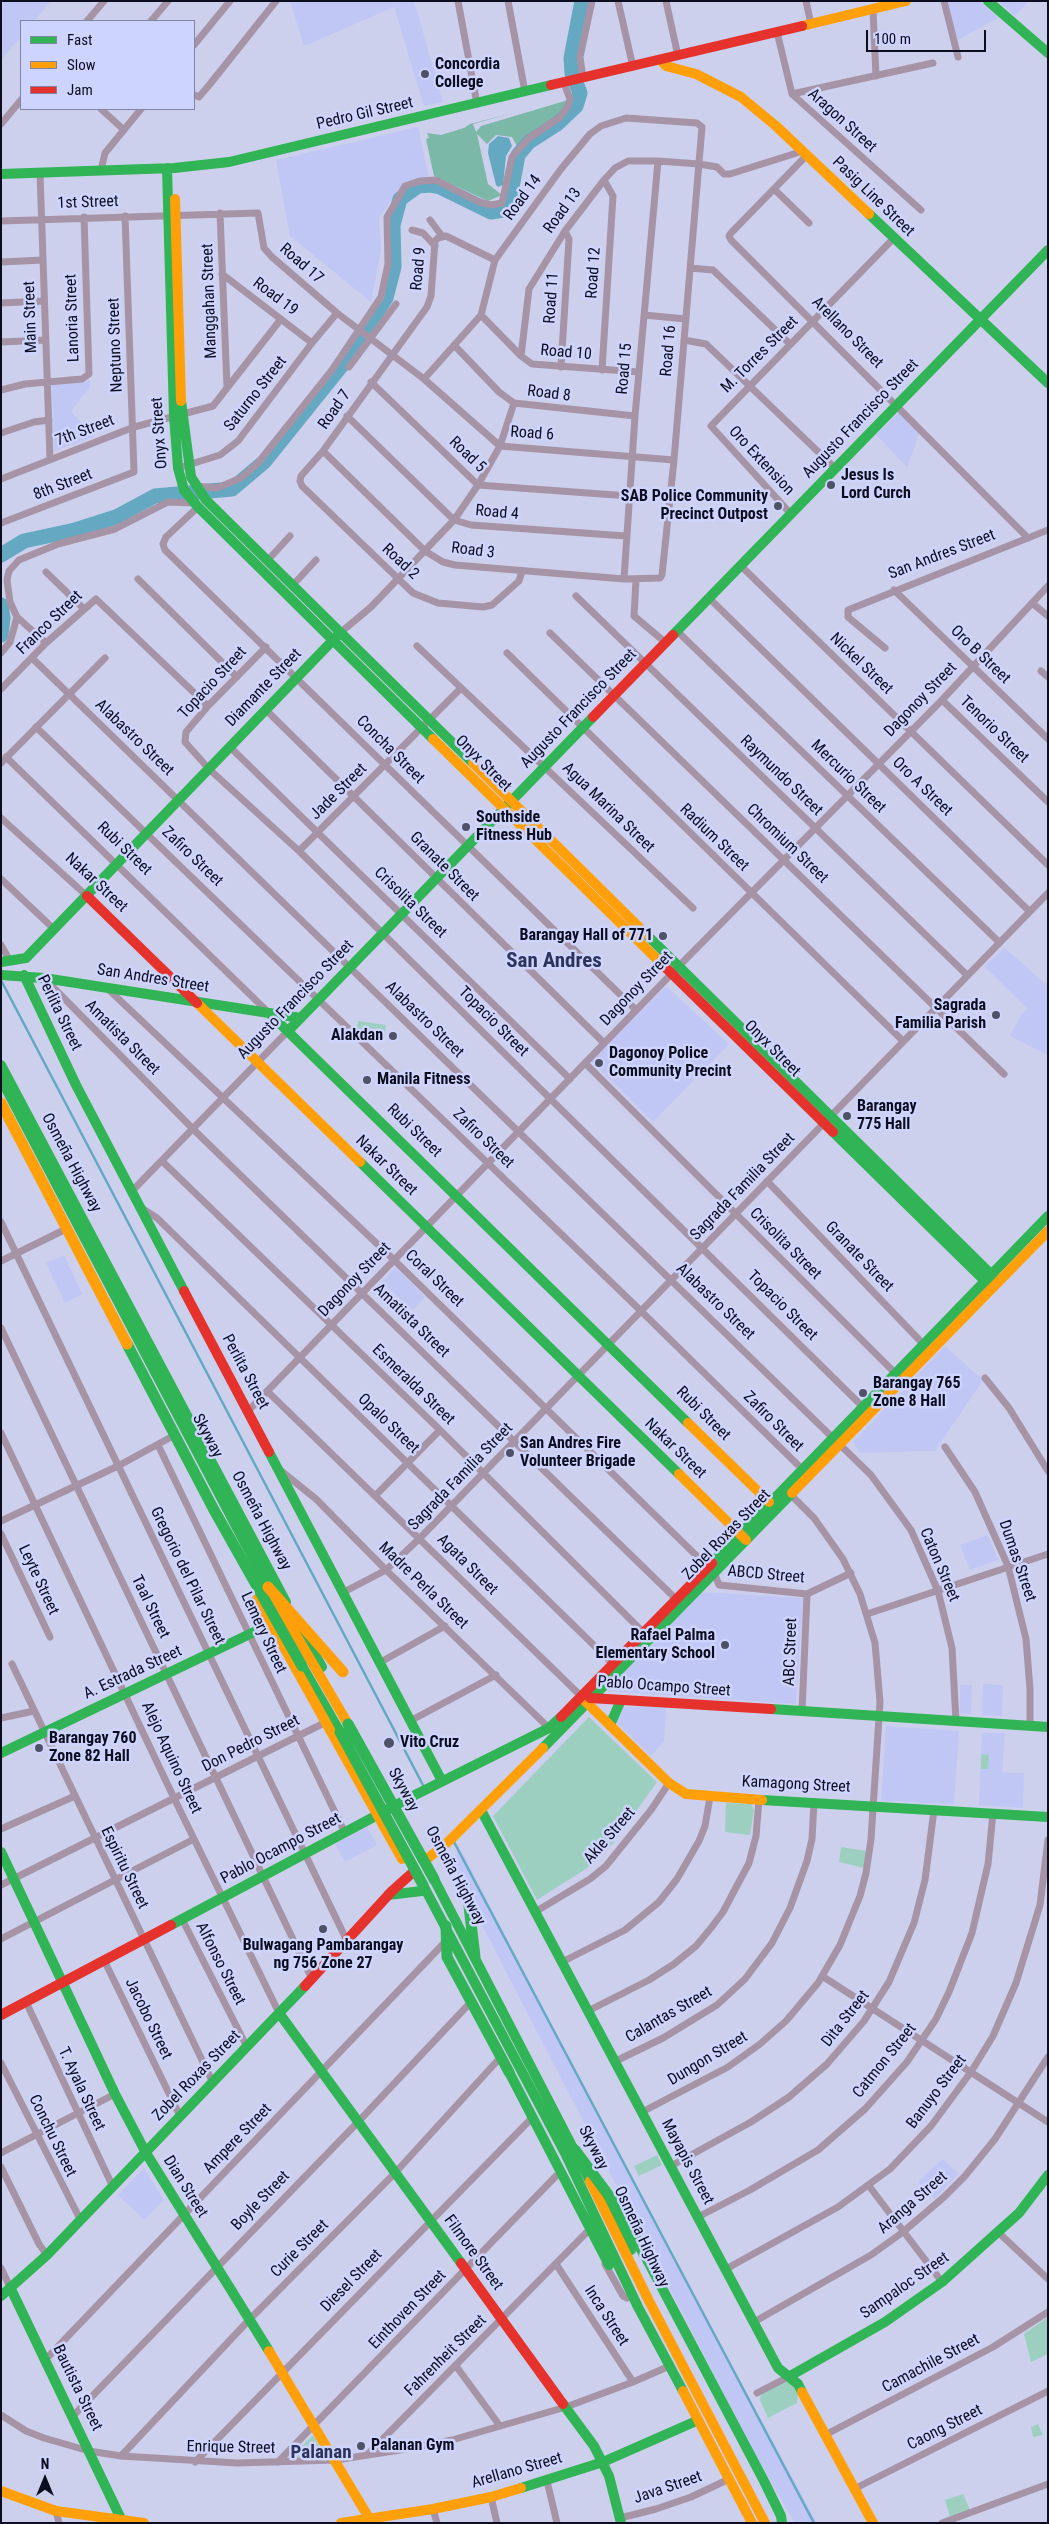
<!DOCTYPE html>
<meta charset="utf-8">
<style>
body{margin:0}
#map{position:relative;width:1049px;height:2524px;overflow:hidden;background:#ccd0ed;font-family:"Roboto Condensed",sans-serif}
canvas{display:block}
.frame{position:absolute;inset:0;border:2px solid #0c0d1f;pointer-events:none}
.legend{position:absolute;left:20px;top:20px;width:175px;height:90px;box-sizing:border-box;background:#cdd4fe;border:1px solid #8084a5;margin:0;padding:6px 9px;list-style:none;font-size:15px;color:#0c0d1f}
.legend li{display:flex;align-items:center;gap:10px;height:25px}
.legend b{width:25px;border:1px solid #8084a5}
.north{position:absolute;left:20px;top:2454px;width:50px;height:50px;-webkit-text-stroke:4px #cdd4fe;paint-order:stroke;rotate:0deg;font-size:14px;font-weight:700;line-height:20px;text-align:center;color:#0c0d1f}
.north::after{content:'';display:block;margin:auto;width:18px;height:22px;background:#0c0d1f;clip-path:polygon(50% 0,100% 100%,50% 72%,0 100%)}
.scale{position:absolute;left:866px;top:30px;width:120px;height:22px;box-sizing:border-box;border:2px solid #0c0d1f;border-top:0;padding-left:6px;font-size:15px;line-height:18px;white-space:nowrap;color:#0c0d1f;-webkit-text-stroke:4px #cdd4fe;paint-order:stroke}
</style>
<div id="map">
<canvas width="1049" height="2524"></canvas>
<div class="frame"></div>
<ul class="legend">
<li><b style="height:6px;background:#30b455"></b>Fast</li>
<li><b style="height:6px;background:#ff9f0a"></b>Slow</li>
<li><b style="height:6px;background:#e5322d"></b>Jam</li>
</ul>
<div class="north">N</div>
<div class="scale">100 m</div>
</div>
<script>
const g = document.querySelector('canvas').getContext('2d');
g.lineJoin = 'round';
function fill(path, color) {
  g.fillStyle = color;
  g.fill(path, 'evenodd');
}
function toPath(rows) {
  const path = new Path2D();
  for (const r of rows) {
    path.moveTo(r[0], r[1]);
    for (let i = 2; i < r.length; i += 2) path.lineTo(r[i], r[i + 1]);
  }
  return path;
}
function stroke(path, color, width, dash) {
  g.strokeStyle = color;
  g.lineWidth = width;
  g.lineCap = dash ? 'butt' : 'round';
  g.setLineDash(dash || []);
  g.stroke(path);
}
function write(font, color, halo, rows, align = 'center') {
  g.font = font + ' "Roboto Condensed",sans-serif';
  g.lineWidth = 5;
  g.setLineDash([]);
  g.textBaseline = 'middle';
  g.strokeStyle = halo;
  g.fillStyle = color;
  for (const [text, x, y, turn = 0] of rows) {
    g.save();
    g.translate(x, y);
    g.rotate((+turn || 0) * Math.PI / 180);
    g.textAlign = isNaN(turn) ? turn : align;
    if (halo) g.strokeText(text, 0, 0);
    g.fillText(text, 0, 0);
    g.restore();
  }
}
const built = toPath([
 [5,1,51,1,34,21,21,21,21,37,1,60,1,6],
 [290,1,414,1,443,102,424,106,394,7,304,46],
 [945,1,980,1,998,18,954,42],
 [998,1,1029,1,1015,16],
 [418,127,429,178,404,182,379,218,381,250,371,302,290,236,276,160],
 [90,381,90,387,71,411,94,437,54,451,52,383],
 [899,412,920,432,907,467,876,435],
 [1005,948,1048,986,1048,1055,1010,1036,1021,1015,1027,1008,984,966],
 [666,986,729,1044,653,1122,591,1061],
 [64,1255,82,1294,65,1303,46,1263],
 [396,1267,425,1297,413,1310,382,1282],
 [945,1346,983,1380,935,1451,860,1453,853,1442],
 [988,1535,998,1560,970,1570,960,1545],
 [701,1592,803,1598,796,1704,605,1691],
 [983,1684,1003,1685,1002,1716,982,1715],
 [960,1685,972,1685,971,1714,960,1713],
 [621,1707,666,1707,664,1741,651,1756,615,1721],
 [886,1726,959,1731,954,1804,881,1801],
 [982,1733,1005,1733,1002,1772,1024,1773,1023,1808,979,1805],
 [367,1827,377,1845,345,1862,335,1844],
 [460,1848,616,2150,817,2523,795,2523,754,2452,450,1863],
 [942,2159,959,2174,934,2199,918,2182],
 [144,2168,164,2200,144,2220,118,2195]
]);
const green = toPath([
 [358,1021,386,1025,384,1039,356,1035],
 [589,1717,657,1782,614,1842,592,1865,537,1900,493,1816],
 [981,1754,989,1755,988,1769,981,1769],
 [726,1803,751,1804,754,1810,750,1835,725,1832],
 [841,1847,867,1851,864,1868,839,1862],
 [657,2155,662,2165,639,2176,634,2166],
 [1048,2317,1048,2354,1031,2362,1024,2334],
 [785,2378,798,2390,797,2403,768,2418,760,2400,761,2394],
 [1038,2424,1043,2435,1033,2437,1031,2427],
 [313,2435,325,2456,292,2458,292,2456],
 [963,2494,970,2510,950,2517,945,2500]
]);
const forest = toPath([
 [568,100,559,118,519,150,512,137,496,135,487,144,477,134,488,184,502,195,488,201,434,176,426,139,429,138,427,133,441,135,464,128,470,124,513,113,473,124,476,132,481,126]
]);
const water = toPath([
 [498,136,509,138,512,146,506,156,503,185,498,187,496,185,488,153,489,144]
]);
const stream = toPath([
 [2,982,424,1787],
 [454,1842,814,2523]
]);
const river = toPath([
 [1,555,24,541,75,530,116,517,155,496,232,489,264,462,346,360,386,298,394,267,393,225,400,199,418,186,430,185,440,187,491,212,503,210,509,203,518,155,529,142,557,124,576,106,580,93,572,73,571,58,582,1],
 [1,605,3,618,1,635]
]);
const street = toPath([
 [458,1,477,104],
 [508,1,525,92],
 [618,1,633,67],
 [666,1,678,56],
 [806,1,811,24],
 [944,1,958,57],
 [873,9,876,76],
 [87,21,104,1],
 [151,21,168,1],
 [777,32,792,94,921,210],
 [194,45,230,1],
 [583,78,580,57,592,1],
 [792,94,933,63],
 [194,95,199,97,210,84,276,1],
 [101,109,124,130],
 [1,124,21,100],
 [807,155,731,233,729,236,731,240,1028,538],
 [101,170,105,153,141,109],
 [40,173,50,459],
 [774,189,809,223],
 [220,213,227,387],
 [430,220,442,236],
 [1,221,258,213,264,248,272,257,337,313,424,379,500,446,674,460],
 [412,230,423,233,435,246],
 [495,260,446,236,438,238,435,241,431,296,427,307,323,451,301,476,300,481,302,486,413,593,438,603,483,607,492,605,519,581,522,571],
 [1,262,43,260],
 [690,268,713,270,790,344],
 [222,274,312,343],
 [1,303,44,301],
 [481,315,521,356,532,364,639,372],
 [644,315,686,319],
 [684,340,706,344,835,468],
 [1,342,46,340],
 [454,345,499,392,514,403,635,416],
 [521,356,529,289,565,231,604,180,615,168,628,161,658,161,699,164,717,167,724,174,730,174,803,151],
 [349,367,396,304],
 [561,367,569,239,565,231],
 [602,370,613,196,604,180],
 [371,382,478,485,629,496],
 [1,390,25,384,82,379,89,374,84,217],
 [347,416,454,520,471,525,626,536],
 [1,433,34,422,49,420],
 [323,451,425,551,443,562,455,565,624,579,660,578,662,575,674,460,702,127,697,123,626,118,601,126,590,134,561,169,495,260,481,315,424,379],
 [178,468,220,455,238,441,312,343,337,313],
 [1,479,134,427,213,406,281,319],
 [196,486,217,488,241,478,258,463,332,370,381,297,388,264,387,217,405,186,420,181,436,180,479,202,491,205,502,203,512,157,529,138,559,118,567,108,570,99,564,83],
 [198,507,166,537,163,544,165,550,636,1010],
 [791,514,711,426,893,239],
 [1,523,134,472,125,216],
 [267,561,290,536],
 [741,566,1048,865],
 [46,572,83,608],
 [138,579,237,677],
 [624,579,635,416,658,161],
 [636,580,634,616,666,643],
 [292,586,316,560],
 [894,590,1048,739],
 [576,596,967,975],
 [709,598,1029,911],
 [1032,603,1048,616],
 [17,617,46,643],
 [677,631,999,942],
 [340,633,371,607,454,520,478,485,500,446,514,403],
 [550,633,1004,1074],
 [417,646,693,908],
 [266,647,208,706,186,732,185,742,209,769,299,851,865,1409],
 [885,648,848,617,848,610,1048,530],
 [1,653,10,642,17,617,10,602,7,580,9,571,19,560,58,544,115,529,168,502,194,503],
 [507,653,903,1041],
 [32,658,871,1475,911,1530,938,1591,952,1648,956,1721],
 [1041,671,1048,677],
 [1,689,46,643,96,599,208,706],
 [942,700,1048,802],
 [266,710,604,1043],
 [36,727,641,1311,801,1468],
 [230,747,570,1079],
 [6,757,269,1013],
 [1,763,105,658],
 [1,818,87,896],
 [299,851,461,688],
 [1,879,55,930],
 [1,945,10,961],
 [44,978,193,1129,675,1598],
 [108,989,390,1256,707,1566,714,1572,719,1585,807,1594,851,1573],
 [585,1063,898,1376],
 [162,1161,440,1430,643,1632],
 [767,1181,926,1347],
 [132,1191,288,1031],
 [143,1209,157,1218,613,1664],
 [1,1222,347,1941],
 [1,1261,64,1230],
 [1,1328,312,1979],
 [985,1378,1009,1408,1048,1471],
 [267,1391,582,1697],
 [247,1412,679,966,942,700,1048,586],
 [1,1433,174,1798,279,2013],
 [158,1445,345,1833],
 [945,1447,975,1492,1008,1566,1026,1639,1030,1689,1030,1726],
 [280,1470,316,1499,386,1570,549,1728],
 [376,1495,440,1430],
 [1,1521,118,1466,173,1436],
 [1,1534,50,1637],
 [342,1593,386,1570,420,1538,1048,893],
 [867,1614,1048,1554],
 [379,1663,445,1626],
 [12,1664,213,2083],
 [802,1712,807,1594],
 [1,1718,34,1711],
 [410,1721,496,1675],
 [1,1829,75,1796],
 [1,1885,326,1722],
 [535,1912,590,1879,606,1866,651,1810,669,1783],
 [182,1919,247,2047],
 [1,1939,194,1839],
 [104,1960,180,2116],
 [562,1962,625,1930,659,1902,677,1879,699,1841,705,1826,710,1797],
 [822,1976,1048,2122],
 [26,2002,113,2187],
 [588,2011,649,1980,674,1964,696,1946,711,1928,723,1912,749,1863,756,1836,759,1800],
 [616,2061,663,2038,717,2005,745,1979,772,1943,790,1908,807,1861,812,1839,814,1802],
 [1,2063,80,2219],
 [642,2112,728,2067,760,2044,786,2021,818,1983,840,1945,860,1896,866,1873,871,1839,880,1702,875,1643,860,1594,843,1559,814,1518,790,1494],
 [1,2153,115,2094],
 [671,2166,751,2122,789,2097,827,2064,864,2021,889,1982,914,1923,925,1880,934,1810],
 [1,2167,39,2244,47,2255],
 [869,2186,942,2282],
 [698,2217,750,2190,818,2150,865,2109,907,2062,936,2019,949,1992,972,1933,988,1864,993,1813],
 [999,2233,1048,2279],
 [556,2264,633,2382],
 [605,2264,623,2296,627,2298],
 [1,2268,10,2287],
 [726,2269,838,2207,890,2169,931,2126,971,2072,993,2036,1016,1983,1040,1905,1048,1840],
 [754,2322,871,2255,903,2232,944,2197,965,2176,995,2139,1048,2057],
 [46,2359,446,1941],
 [456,2366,500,2426],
 [757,2393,790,2376],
 [1,2415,26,2431,44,2438,89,2451,121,2456,237,2463,336,2460,400,2450,452,2440,566,2407,633,2382,665,2368],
 [73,2416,358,2122,469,2004],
 [825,2435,993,2347,1048,2312],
 [367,2455,586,2233],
 [121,2456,249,2320,395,2173,498,2060],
 [195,2462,529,2121],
 [278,2462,556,2176],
 [547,2481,557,2523],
 [854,2489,1048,2391],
 [491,2497,497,2523],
 [433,2509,437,2523],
 [56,2511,59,2523],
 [620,2518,656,2509,691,2497,725,2481],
 [942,2523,1048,2484]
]);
const fast = toPath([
 [988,1,1048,53],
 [167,168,174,416,178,468,184,490,198,507,433,739],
 [1,174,174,168,229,162,551,85],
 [869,214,1048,383],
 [181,401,191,477,206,500,473,763],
 [673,635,1048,250],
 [646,934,998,1281],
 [1,962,26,958,338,635],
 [1,975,44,978,301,1018],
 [24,975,76,1085,184,1291],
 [270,1014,688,1423],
 [288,1031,593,717],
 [1,1065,286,1602],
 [1,1079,268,1587],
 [833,1132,992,1288],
 [360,1162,679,1474],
 [269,1452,442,1781],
 [712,1563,1048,1216],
 [301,1630,322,1667],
 [302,1666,340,1732],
 [771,1709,1048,1727],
 [610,1725,621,1700],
 [543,1748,792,1493],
 [1,1753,277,1621],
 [762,1800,1048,1817],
 [481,1810,778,2368,798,2384,802,2392],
 [1,1852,115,2094,146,2153,269,2351],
 [434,1879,590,2181],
 [423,1885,566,2155,638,2307,683,2391],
 [388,1895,422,1891],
 [171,1925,415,1795,549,1728,561,1717],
 [279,2013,461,2263],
 [509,2072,609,2265],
 [607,2200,631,2250],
 [644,2254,764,2481,781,2516,782,2523],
 [10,2287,123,2523],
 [1,2296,47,2255,305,1986],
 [790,2376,885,2322,942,2282,1019,2213,1048,2175],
 [563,2404,594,2446,609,2476,621,2523],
 [521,2488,603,2462,694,2422]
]);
const slow = toPath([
 [802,26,906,1],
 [661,60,666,66,696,74,741,97,776,126,869,214],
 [175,199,181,401],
 [433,739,667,969],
 [473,763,646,934],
 [197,1003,360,1162],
 [688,1423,769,1502],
 [679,1474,746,1540],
 [792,1493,1048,1231],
 [268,1587,348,1724],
 [257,1599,402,1859],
 [584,1700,669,1783,686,1794,762,1800],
 [427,1859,449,1841,543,1748],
 [590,2181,649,2301,765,2523],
 [269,2351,372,2523],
 [683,2391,752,2523],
 [802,2392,873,2523],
 [1,2491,56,2511,144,2523],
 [341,2523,433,2509,491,2497,521,2488]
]);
const jam = toPath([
 [551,85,802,26],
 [593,717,673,635],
 [87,896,197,1003],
 [667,969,833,1132],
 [184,1291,269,1452],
 [590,1698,771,1709],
 [561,1717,712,1563],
 [305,1986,392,1891,411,1874],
 [1,2015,171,1925],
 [461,2263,563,2404]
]);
const fastBridge = toPath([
 [127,1344,214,1510,302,1666],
 [348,1724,434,1879],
 [340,1732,423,1885],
 [469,1906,475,1957],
 [446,1926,447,1957,509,2072],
 [575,2150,624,2216,644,2254]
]);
const slowBridge = toPath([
 [1,1103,127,1344],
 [268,1587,343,1672]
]);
const markers = [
 [425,74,5,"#4f5167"],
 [831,485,5,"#4f5167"],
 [778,506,5,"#4f5167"],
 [466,827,5,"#4f5167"],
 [663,936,5,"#4f5167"],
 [996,1015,5,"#4f5167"],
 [393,1036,5,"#4f5167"],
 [599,1063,5,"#4f5167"],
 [367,1080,5,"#4f5167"],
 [847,1116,5,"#4f5167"],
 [863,1393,5,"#4f5167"],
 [510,1453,5,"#4f5167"],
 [725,1645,5,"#4f5167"],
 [389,1743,6,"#4f5167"],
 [39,1748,5,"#4f5167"],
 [323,1929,5,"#4f5167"],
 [361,2446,5,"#4f5167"]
];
const poiNames = [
 ["Concordia",435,65],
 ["College",435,83],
 ["Jesus Is",841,476],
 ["Lord Curch",841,494],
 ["SAB Police Community",768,497,"right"],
 ["Precinct Outpost",768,515,"right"],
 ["Southside",476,818],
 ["Fitness Hub",476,836],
 ["Barangay Hall of 771",653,936,"right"],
 ["Sagrada",986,1006,"right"],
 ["Familia Parish",986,1024,"right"],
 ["Alakdan",383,1036,"right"],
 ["Dagonoy Police",609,1054],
 ["Community Precint",609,1072],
 ["Manila Fitness",377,1080],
 ["Barangay",857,1107],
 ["775 Hall",857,1125],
 ["Barangay 765",873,1384],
 ["Zone 8 Hall",873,1402],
 ["San Andres Fire",520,1444],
 ["Volunteer Brigade",520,1462],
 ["Rafael Palma",715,1636,"right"],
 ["Elementary School",715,1654,"right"],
 ["Barangay 760",49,1739],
 ["Zone 82 Hall",49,1757],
 ["Vito Cruz",400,1743],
 ["Bulwagang Pambarangay",323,1946,"center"],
 ["ng 756 Zone 27",323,1964,"center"],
 ["Palanan Gym",371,2446]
];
const streetNames = [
 ["Pedro Gil Street",365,114,-13],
 ["Aragon Street",842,121,42],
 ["Pasig Line Street",873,197,44],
 ["Road 14",523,198,-54],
 ["1st Street",88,203,-2],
 ["Road 13",563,211,-54],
 ["Road 17",301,264,41],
 ["Road 9",419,269,-85],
 ["Road 12",594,273,-86],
 ["Road 19",275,297,37],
 ["Road 11",552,298,-86],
 ["Manggahan Street",210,301,-92],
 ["Main Street",31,317,-92],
 ["Lanoria Street",73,318,-92],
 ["Arellano Street",847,333,45],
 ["Neptuno Street",116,345,-92],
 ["Road 16",669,351,-85],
 ["Road 10",566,353,5],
 ["M. Torres Street",760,355,-45],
 ["Road 15",625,369,-85],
 ["Saturno Street",256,394,-52],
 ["Road 8",549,394,7],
 ["Road 7",335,410,-55],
 ["Augusto Francisco Street",861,419,-46],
 ["7th Street",85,431,-21],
 ["Onyx Street",160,433,-94],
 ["Road 6",532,434,4],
 ["Road 5",467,455,44],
 ["Oro Extension",761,461,47],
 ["8th Street",63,485,-21],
 ["Road 4",497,513,5],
 ["Road 3",473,551,7],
 ["San Andres Street",942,555,-21],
 ["Road 2",400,562,43],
 ["Franco Street",50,623,-44],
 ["Oro B Street",980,655,44],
 ["Nickel Street",861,664,44],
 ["Topacio Street",213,683,-47],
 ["Diamante Street",264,688,-46],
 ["Dagonoy Street",921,700,-46],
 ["Augusto Francisco Street",579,709,-46],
 ["Tenorio Street",994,730,44],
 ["Alabastro Street",134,738,44],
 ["Concha Street",390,750,45],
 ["Onyx Street",483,764,45],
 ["Raymundo Street",781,776,44],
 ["Mercurio Street",848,777,44],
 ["Oro A Street",922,787,44],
 ["Jade Street",339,792,-45],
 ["Agua Marina Street",608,808,44],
 ["Radium Street",714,838,44],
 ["Chromium Street",787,844,44],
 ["Rubi Street",124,849,44],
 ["Zafiro Street",192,857,44],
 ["Granate Street",444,867,45],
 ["Nakar Street",96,883,43],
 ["Crisolita Street",410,903,44],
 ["San Andres Street",153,979,9],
 ["Dagonoy Street",637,989,-46],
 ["Augusto Francisco Street",296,1000,-46],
 ["Perlita Street",59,1013,64],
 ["Alabastro Street",424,1020,44],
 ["Topacio Street",493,1022,45],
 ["Amatista Street",122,1038,45],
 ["Onyx Street",772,1049,45],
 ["Rubi Street",414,1131,44],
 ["Zafiro Street",483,1139,44],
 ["Osmeña Highway",71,1163,62],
 ["Nakar Street",386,1166,44],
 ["Sagrada Familia Street",743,1187,-46],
 ["Crisolita Street",785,1244,45],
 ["Granate Street",859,1257,46],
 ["Coral Street",434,1279,44],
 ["Dagonoy Street",355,1280,-46],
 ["Alabastro Street",715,1302,44],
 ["Topacio Street",782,1306,45],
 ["Amatista Street",411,1321,44],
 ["Perlita Street",245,1372,62],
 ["Esmeralda Street",413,1385,44],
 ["Rubi Street",703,1414,45],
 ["Zafiro Street",773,1422,45],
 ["Opalo Street",388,1424,44],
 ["Skyway",207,1436,62],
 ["Nakar Street",675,1449,44],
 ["Sagrada Familia Street",461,1477,-46],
 ["Osmeña Highway",261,1521,62],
 ["Zobel Roxas Street",727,1535,-46],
 ["Dumas Street",1017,1561,71],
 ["Agata Street",467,1565,45],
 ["Caton Street",939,1565,67],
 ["ABCD Street",766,1575,5],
 ["Gregorio del Pilar Street",187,1576,64],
 ["Leyte Street",38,1580,65],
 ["Madre Perla Street",423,1586,44],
 ["Taal Street",150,1607,64],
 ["Lemery Street",263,1633,65],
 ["ABC Street",791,1652,-88],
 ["A. Estrada Street",133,1673,-25],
 ["Pablo Ocampo Street",664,1687,4],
 ["Don Pedro Street",251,1744,-27],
 ["Alejo Aquino Street",171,1758,65],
 ["Kamagong Street",796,1785,3],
 ["Skyway",403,1790,61],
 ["Akle Street",610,1836,-49],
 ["Pablo Ocampo Street",281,1849,-28],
 ["Espiritu Street",124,1868,64],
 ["Osmeña Highway",455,1876,62],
 ["Alfonso Street",220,1964,63],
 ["Calantas Street",669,2015,-30],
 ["Jacobo Street",148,2019,64],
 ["Dita Street",846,2019,-52],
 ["Dungon Street",708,2059,-31],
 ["Catmon Street",885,2061,-51],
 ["Zobel Roxas Street",197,2076,-46],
 ["T. Ayala Street",81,2089,65],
 ["Banuyo Street",937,2092,-53],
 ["Conchu Street",52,2136,64],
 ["Ampere Street",238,2139,-46],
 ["Skyway",593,2148,63],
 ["Mayapis Street",687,2162,62],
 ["Dian Street",185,2187,58],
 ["Boyle Street",261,2201,-46],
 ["Aranga Street",913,2203,-41],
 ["Osmeña Highway",641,2237,65],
 ["Curie Street",300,2249,-45],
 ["Filmore Street",473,2253,54],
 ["Diesel Street",352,2281,-46],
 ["Sampaloc Street",905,2286,-35],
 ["Einthoven Street",408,2310,-46],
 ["Inca Street",606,2316,57],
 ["Fahrenheit Street",446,2356,-45],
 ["Camachile Street",931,2364,-28],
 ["Bautista Street",77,2388,64],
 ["Caong Street",945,2428,-27],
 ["Enrique Street",231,2448,1],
 ["Arellano Street",517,2471,-16],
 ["Java Street",668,2488,-19]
];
const quarterNames = [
 ["Palanan",321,2453]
];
const districtNames = [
 ["San Andres",554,962]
];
fill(built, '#c0c7f4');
fill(green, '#9dcfc1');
fill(forest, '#7cb8a8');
fill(water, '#64a8c2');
stroke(stream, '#64a8c2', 2.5);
stroke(river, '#64a8c2', 15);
stroke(street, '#a694a6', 7);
stroke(fast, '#30b455', 10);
stroke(slow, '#ff9f0a', 10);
stroke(jam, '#e5322d', 10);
stroke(fastBridge, '#30b455', 11);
stroke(slowBridge, '#ff9f0a', 11);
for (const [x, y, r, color] of markers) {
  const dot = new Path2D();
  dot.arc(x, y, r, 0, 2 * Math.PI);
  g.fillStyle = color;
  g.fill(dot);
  stroke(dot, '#cdd4fe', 2);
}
write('bold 16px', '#0c0d1f', '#cdd4fe', poiNames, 'left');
write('16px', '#0c0d1f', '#cdd4fe', streetNames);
write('bold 19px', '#2e335c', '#cdd4fe', quarterNames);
write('bold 21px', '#2e335c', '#cdd4fe', districtNames);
</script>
